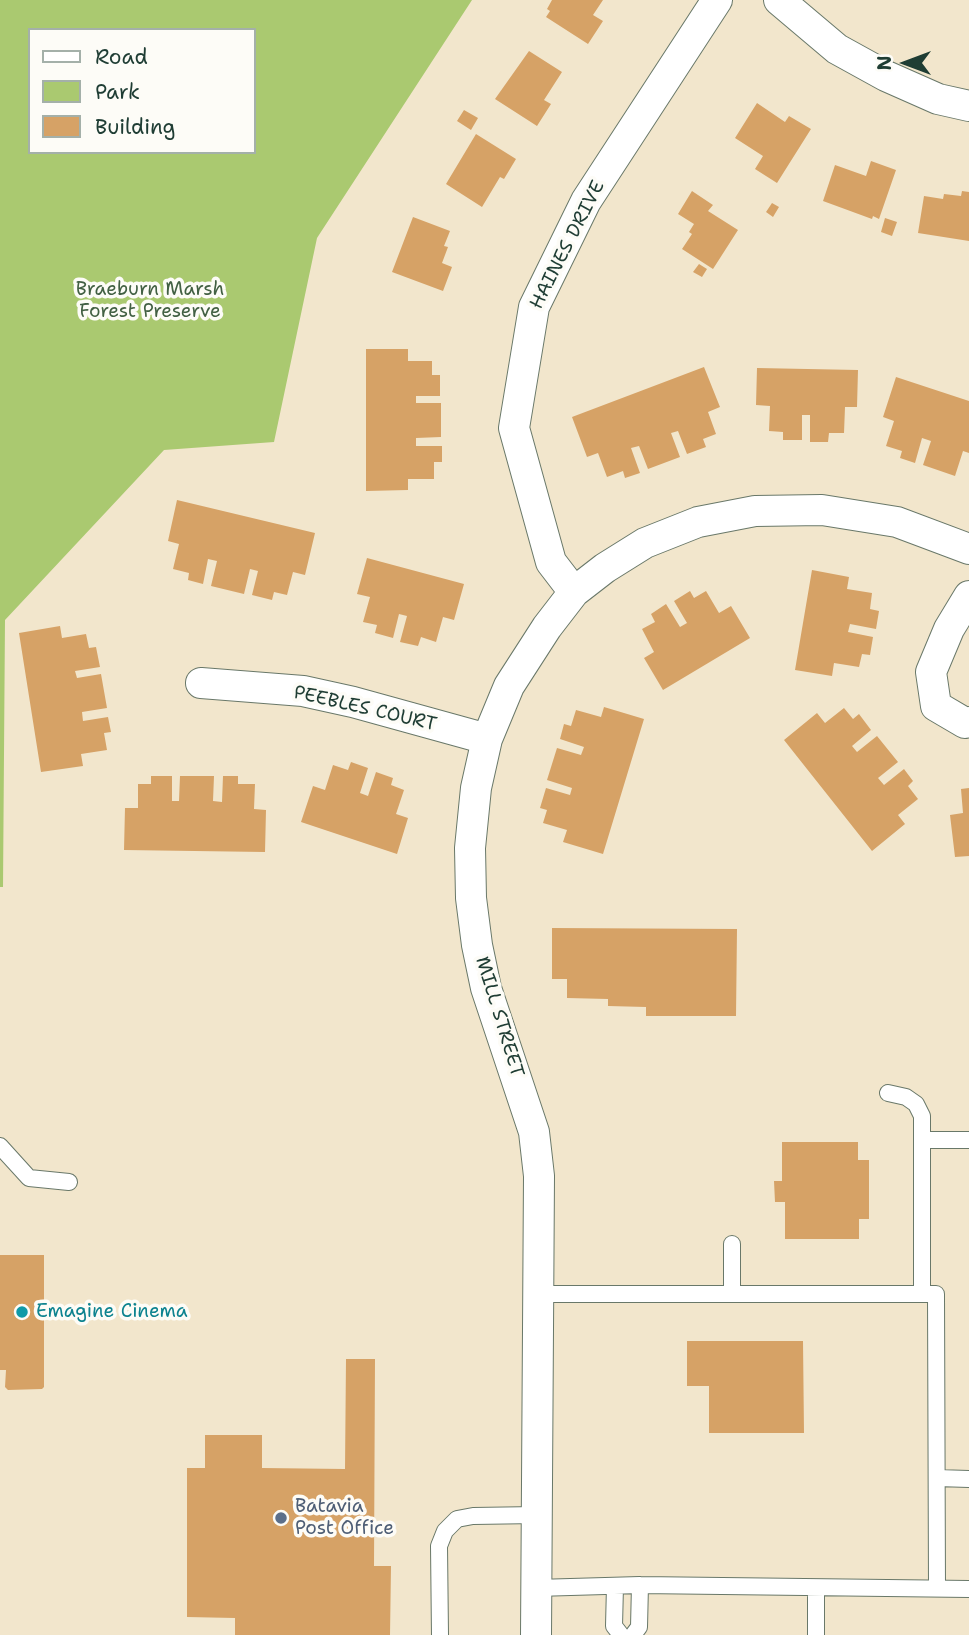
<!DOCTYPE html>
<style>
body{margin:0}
#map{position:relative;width:969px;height:1635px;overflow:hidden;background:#f2e6cc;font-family:"Shantell Sans",sans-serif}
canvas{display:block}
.legend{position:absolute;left:28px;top:28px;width:228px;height:126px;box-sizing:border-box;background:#fdfcf7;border:2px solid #a4b0a9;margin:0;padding:9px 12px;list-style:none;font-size:21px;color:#1f3d34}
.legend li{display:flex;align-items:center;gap:14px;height:35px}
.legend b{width:35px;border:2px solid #a4b0a9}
.north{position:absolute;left:871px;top:28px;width:70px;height:70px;-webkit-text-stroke:5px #fdfcf7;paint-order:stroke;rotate:270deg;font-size:19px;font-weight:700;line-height:28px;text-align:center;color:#1f3d34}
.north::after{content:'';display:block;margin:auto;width:24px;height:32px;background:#1f3d34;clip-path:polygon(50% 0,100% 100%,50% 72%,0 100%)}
</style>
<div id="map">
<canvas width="969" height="1635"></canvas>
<ul class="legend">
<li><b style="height:9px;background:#fff"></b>Road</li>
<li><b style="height:19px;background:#aac970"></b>Park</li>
<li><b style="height:19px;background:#d6a266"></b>Building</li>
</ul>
<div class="north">N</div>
</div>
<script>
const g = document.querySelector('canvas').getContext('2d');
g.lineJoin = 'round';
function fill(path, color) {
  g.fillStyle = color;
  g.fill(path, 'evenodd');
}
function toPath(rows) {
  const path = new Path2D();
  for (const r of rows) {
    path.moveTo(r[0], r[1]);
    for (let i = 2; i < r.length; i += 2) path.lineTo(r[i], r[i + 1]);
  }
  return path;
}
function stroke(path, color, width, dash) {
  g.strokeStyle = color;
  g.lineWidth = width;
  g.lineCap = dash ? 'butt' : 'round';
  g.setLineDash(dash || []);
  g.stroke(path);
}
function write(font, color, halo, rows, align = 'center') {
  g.font = font + ' "Shantell Sans",sans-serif';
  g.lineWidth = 7;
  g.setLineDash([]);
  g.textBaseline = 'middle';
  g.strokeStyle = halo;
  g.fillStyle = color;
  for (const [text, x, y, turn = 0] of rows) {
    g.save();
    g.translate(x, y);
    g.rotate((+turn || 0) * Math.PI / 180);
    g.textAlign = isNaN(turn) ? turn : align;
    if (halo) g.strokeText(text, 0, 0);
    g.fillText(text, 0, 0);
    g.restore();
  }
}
const green = toPath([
 [0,0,472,0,317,238,274,442,164,450,5,620,3,887,0,887],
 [30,30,254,30,254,152,30,152]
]);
const building = toPath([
 [552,0,603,0,593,15,603,21,588,44,546,17,550,11,547,9],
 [529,51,562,72,544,100,551,104,537,126,495,99],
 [757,103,785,122,789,116,811,129,777,183,755,169,763,156,735,138],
 [464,110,478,118,471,130,457,121],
 [476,134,516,159,504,179,500,177,482,207,446,184],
 [871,161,896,170,879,219,873,216,872,219,823,201,835,165,866,176],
 [692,191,713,205,708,211,738,230,713,269,682,249,692,234,689,232,694,224,678,214],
 [962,191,969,192,969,241,918,233,924,196,943,199,944,194,961,196],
 [772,203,779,207,773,217,766,212],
 [413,217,450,231,444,246,448,247,442,263,452,267,443,291,392,272],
 [885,218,897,222,892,236,881,232],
 [699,264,707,269,702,277,693,272],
 [366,349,408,349,408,361,432,361,432,375,440,375,440,396,416,396,416,403,441,403,441,437,416,438,416,446,442,446,442,462,434,462,434,479,408,479,408,490,366,491],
 [704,367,720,407,708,412,716,434,703,439,706,447,687,454,678,431,671,433,680,457,648,469,639,446,631,448,640,473,625,478,623,471,607,477,598,453,587,457,572,417],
 [757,368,858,370,857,407,845,407,844,433,829,433,828,442,810,442,810,415,802,415,802,440,783,440,783,432,769,431,770,406,756,405],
 [896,377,969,401,969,453,963,451,955,476,923,465,931,441,922,438,915,463,900,458,902,451,886,446,894,421,883,417],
 [177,500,315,533,305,575,293,572,287,595,274,592,272,600,252,595,258,571,250,569,244,594,211,586,217,561,208,559,203,584,188,580,189,573,173,569,179,544,168,541],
 [367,558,464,584,454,620,443,617,436,642,421,637,418,646,400,642,407,616,399,614,393,638,375,633,377,625,363,622,370,597,357,594],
 [812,570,849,577,847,589,872,593,870,609,879,611,876,629,850,624,848,632,873,637,870,655,862,654,859,667,834,663,832,676,795,670],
 [690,591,694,598,706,591,719,613,731,606,750,638,663,690,644,658,654,652,642,629,655,622,651,614,666,604,680,627,687,623,674,601],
 [60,626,62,638,86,634,89,648,96,647,100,667,75,671,77,678,101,674,107,708,82,712,83,721,108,717,111,732,104,733,107,750,81,754,83,766,41,772,19,633],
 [604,707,644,719,603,854,563,842,567,830,543,823,547,810,540,808,546,788,570,795,572,788,547,780,557,748,581,755,584,747,560,739,564,724,571,726,576,710,601,717],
 [844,708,853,719,859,714,871,730,852,746,857,752,877,736,898,762,878,778,884,785,904,769,913,781,908,786,918,799,898,815,905,824,872,851,784,740,817,713,825,723],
 [351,762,368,768,360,793,368,796,376,772,393,778,391,785,404,790,396,814,408,818,397,854,301,822,313,786,325,790,333,765,348,770],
 [151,776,172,776,172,801,179,801,180,776,214,776,213,801,222,802,223,776,238,776,238,784,255,784,254,809,266,810,265,852,124,850,125,808,138,808,138,784,151,784],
 [969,788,969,856,955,857,950,815,963,813,961,789],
 [552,928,737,929,736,1016,646,1016,646,1007,608,1006,608,999,567,998,567,979,552,979],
 [782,1142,858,1142,858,1160,869,1160,869,1219,859,1219,859,1239,785,1239,785,1202,775,1202,774,1181,782,1181],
 [0,1255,44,1255,44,1387,42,1389,8,1390,5,1387,6,1370,0,1370],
 [687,1341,803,1341,804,1433,709,1433,709,1386,687,1386],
 [346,1359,375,1359,374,1566,391,1566,390,1635,235,1635,235,1618,187,1617,187,1468,205,1468,205,1435,262,1435,262,1468,345,1469]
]);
const lane = toPath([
 [888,1093,906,1097,916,1104,922,1116,922,1140],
 [0,1146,29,1178,69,1182],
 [538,1294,936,1294,937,1588],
 [732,1294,732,1244],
 [922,1294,922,1140,969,1140],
 [937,1478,969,1479],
 [615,1586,614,1626,621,1635],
 [536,1588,640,1585,969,1589],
 [816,1588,816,1635],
 [440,1635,439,1546,445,1531,457,1519,473,1516,537,1515],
 [633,1635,639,1627,640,1585]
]);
const street = toPath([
 [779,0,837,49,886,76,938,99,969,106],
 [574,592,551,562,514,428,534,307,586,201,717,0],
 [969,596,949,629,931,672,936,706,965,723,969,722],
 [201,683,303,691,353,702,487,739],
 [536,1635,539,1176,534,1132,486,988,477,945,471,898,470,848,476,788,487,739,509,686,547,627,574,592,605,568,645,543,698,522,755,511,822,510,897,522,969,549]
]);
const markers = [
 [22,1312,7,"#0f9aa8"],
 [281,1518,7,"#5c6f8a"]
];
const streetNames = [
 ["HAINES DRIVE",568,245,-63],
 ["PEEBLES COURT",365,709,13],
 ["MILL STREET",499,1017,73]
];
const parkNames = [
 ["Braeburn Marsh",150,290],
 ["Forest Preserve",150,312]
];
const cultureNames = [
 ["Emagine Cinema",36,1312]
];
const serviceNames = [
 ["Batavia",295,1507],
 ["Post Office",295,1529]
];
fill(green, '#aac970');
fill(building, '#d6a266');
stroke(lane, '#697869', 18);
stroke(street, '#697869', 32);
stroke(lane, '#fff', 16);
stroke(street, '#fff', 30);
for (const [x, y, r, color] of markers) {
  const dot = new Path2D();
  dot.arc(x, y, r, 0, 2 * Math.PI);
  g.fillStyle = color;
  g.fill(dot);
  stroke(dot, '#fdfcf7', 2.5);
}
write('19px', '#1f3d34', '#fdfcf7', streetNames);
write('19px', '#426043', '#fdfcf7', parkNames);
write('19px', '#0d838f', '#fdfcf7', cultureNames, 'left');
write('19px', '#4e5e75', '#fdfcf7', serviceNames, 'left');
</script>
